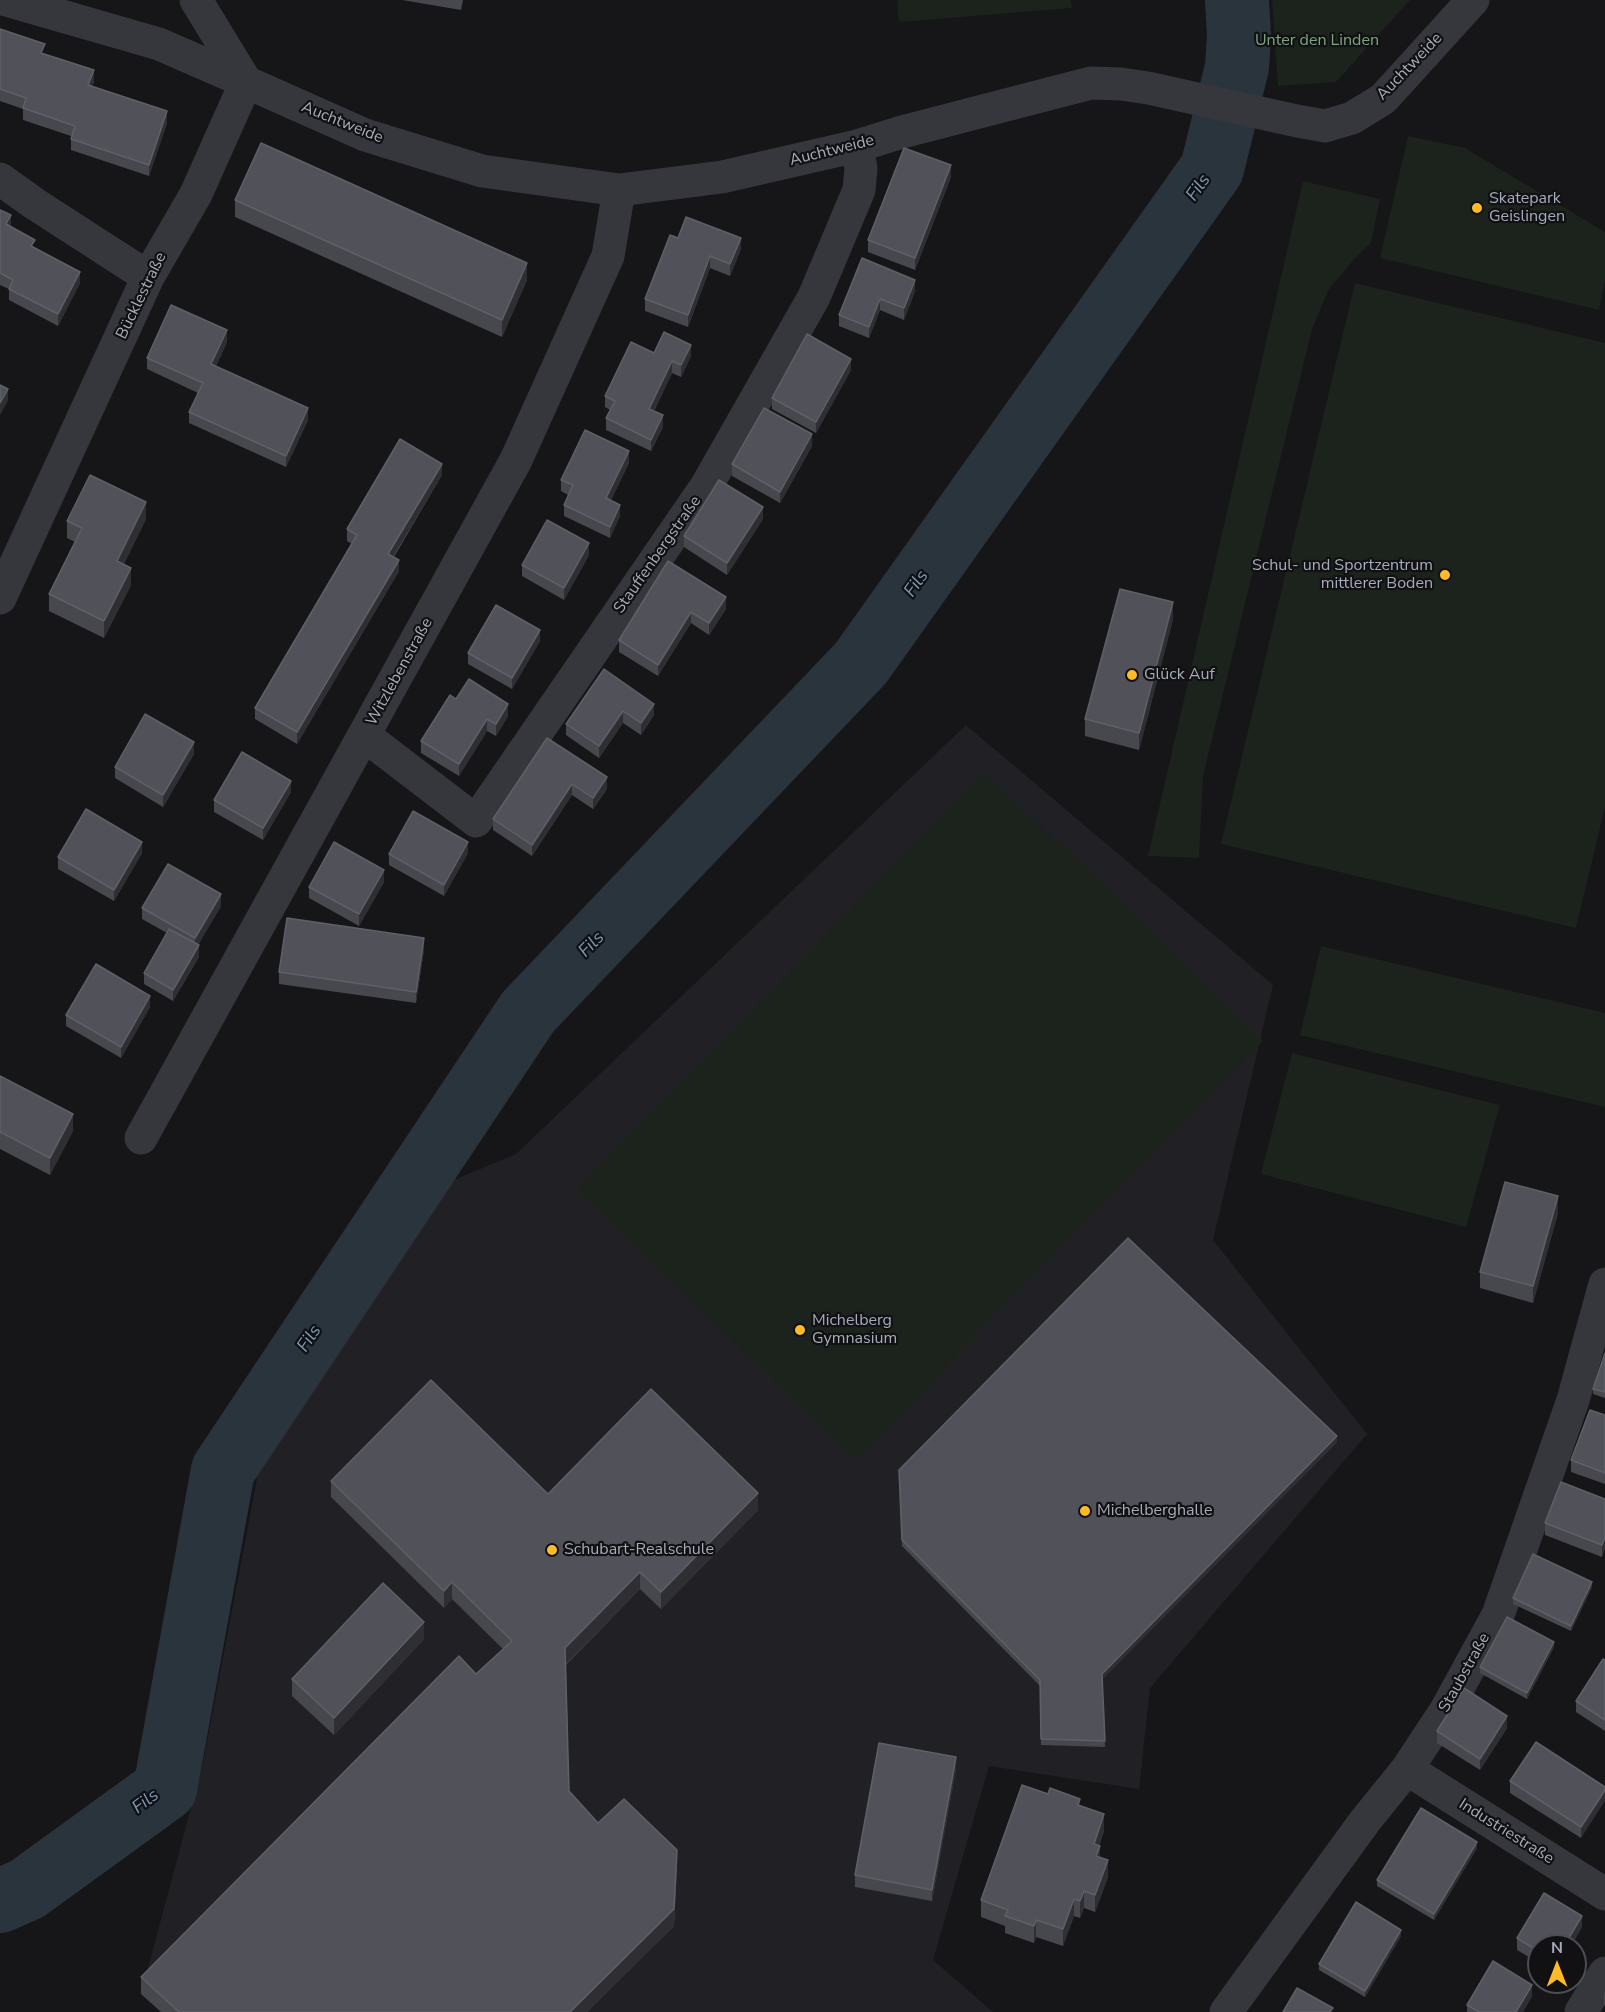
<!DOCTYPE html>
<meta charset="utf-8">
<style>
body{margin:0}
#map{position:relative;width:1605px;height:2012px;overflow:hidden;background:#161518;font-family:"Nunito Sans",sans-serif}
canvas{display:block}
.north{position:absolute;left:1527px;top:1934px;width:60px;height:60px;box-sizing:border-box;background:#111013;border:2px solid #4d4e55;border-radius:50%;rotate:0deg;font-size:16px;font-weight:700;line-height:24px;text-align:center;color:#a6acb9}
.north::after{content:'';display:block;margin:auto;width:21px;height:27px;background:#ffbb26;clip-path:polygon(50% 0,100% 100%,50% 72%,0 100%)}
</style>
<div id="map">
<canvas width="1605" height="2012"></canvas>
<div class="north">N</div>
</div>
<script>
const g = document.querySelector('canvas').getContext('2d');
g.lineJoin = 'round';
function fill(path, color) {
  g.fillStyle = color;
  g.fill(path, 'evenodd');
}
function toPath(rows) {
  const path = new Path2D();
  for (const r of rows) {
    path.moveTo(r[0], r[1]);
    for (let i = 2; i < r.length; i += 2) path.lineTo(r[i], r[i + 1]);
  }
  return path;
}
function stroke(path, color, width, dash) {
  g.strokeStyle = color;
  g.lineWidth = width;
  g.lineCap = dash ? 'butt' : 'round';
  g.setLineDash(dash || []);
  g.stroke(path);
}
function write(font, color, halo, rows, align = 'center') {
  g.font = font + ' "Nunito Sans",sans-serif';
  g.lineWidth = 4.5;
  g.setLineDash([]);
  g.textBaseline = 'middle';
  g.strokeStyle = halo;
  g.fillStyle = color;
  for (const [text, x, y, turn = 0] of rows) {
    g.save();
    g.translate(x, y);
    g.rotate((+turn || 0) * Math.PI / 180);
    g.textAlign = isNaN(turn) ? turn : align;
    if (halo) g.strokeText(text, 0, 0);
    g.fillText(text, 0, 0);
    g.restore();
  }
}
const built = toPath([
 [966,725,1273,985,1213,1240,1367,1434,1150,1688,1139,1789,989,1766,933,1960,993,2012,161,2012,141,1994,203,1763,268,1421,375,1213,516,1154]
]);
const green = toPath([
 [897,0,1071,0,1072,8,899,22],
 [1272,0,1410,0,1336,82,1278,86],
 [1408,136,1465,148,1605,232,1605,281,1599,310,1380,258],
 [1303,181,1380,199,1371,243,1355,258,1329,289,1312,329,1203,776,1199,858,1148,856],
 [1355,283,1605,343,1605,807,1576,928,1221,844],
 [985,771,1263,1041,855,1459,577,1190],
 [1321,946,1605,1013,1605,1107,1300,1035],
 [1292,1053,1500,1105,1466,1227,1261,1174]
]);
const river = toPath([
 [0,1901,27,1889,165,1789,223,1470,528,1012,861,663,1212,169,1237,67,1239,35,1237,0]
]);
const minor = toPath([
 [196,0,246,82,365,135,482,171,619,190,722,177,857,146,902,132,1091,83,1121,84,1148,88,1297,121,1325,126,1352,118,1383,99,1473,0],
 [0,179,35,204,148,277],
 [0,598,148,277,196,194,246,82,159,44,6,0],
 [365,736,476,821,707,485,814,297,859,190,861,169,857,146],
 [141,1138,516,460,608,256,619,190],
 [1407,1769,1605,1894],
 [1226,2012,1365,1821,1407,1769,1446,1710,1498,1615,1573,1400,1605,1284],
 [1581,2012,1605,1973]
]);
const wall = toPath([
 [402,0,463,0,461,10],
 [0,29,94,82,92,86,167,123,149,176,71,150,71,136,23,120,23,109,0,101],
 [951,177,915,270,868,252,868,240],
 [235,200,527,280,502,337,235,217],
 [0,210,11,227,35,248,80,283,58,326,9,300,9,289,0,285],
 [678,238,741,249,730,276,710,268,688,327,645,311,645,299],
 [862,258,915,291,904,320,880,310,869,338,839,326,839,315],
 [227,342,216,366,308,420,286,467,189,423,189,412,198,393,147,369,147,358],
 [654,353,691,356,681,377,672,373,654,411,663,427,651,451,606,430,606,418,610,410,605,407,605,396],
 [851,370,816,433,772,409,772,398],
 [812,446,780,503,732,476,732,464],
 [629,463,611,500,620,516,610,538,564,516,564,505,568,495,561,491,561,480],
 [442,475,394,557,399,571,297,744,255,719,255,708,352,544,347,541,347,529],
 [146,519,124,564,131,585,104,638,49,611,49,594,75,542,67,538,67,521],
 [763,519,727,575,684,547,684,536],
 [589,555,564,600,522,576,522,565],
 [668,561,726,609,709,635,691,623,658,676,619,652,619,640],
 [1173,619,1139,750,1085,736,1085,719],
 [540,641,512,689,468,664,468,653],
 [604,669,654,715,641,735,623,723,599,758,566,735,566,724],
 [456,699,508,716,496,736,487,731,459,776,421,753,421,741],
 [547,738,607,789,593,809,572,795,532,856,493,830,493,819],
 [194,754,163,807,115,778,115,767],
 [291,792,263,840,214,812,214,800],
 [142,853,114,901,58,869,58,857],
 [468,853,444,896,389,865,389,854],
 [384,882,359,926,309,898,309,887],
 [221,906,198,945,199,957,173,1001,144,984,144,973,167,933,142,919,142,908],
 [424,950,416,1003,279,984,279,972],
 [150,1007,121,1058,66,1026,66,1015],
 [0,1076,73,1131,50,1175,0,1149],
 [1558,1213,1533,1303,1480,1288,1480,1272],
 [1605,1353,1605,1398,1593,1394,1593,1389],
 [1605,1415,1605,1484,1571,1472,1571,1460],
 [1337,1442,1102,1679,1105,1747,1041,1745,1040,1686,902,1546,899,1470],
 [331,1481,548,1494,758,1510,661,1609,640,1589,566,1665,569,1791,598,1823,677,1867,674,1926,587,2012,161,2012,141,1994,141,1977,503,1649,452,1599,444,1608,331,1497],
 [1605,1499,1602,1557,1545,1535,1545,1523],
 [1592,1587,1571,1631,1513,1604,1513,1598],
 [424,1639,334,1735,292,1696,292,1679],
 [1554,1647,1527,1699,1480,1673,1480,1667],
 [1605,1660,1605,1731,1576,1712,1576,1701],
 [1507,1728,1480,1770,1437,1743,1437,1731],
 [956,1769,932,1901,855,1887,855,1875],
 [1510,1781,1605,1787,1581,1838,1510,1793],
 [1080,1806,1104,1831,1099,1846,1100,1857,1108,1877,1095,1912,1084,1908,1080,1918,1074,1916,1063,1946,1036,1937,1034,1943,1005,1933,1005,1926,981,1917,981,1900],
 [1477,1848,1434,1920,1377,1886,1377,1880],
 [1582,1927,1571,1946,1539,1946,1539,1963,1517,1950,1517,1938],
 [1401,1936,1365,1997,1319,1970,1319,1964],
 [1605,1992,1605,2006,1604,2005,1604,1994],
 [1532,1996,1523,2012,1467,2012,1467,2005]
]);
const shadedWall = toPath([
 [94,70,94,82,88,96,88,85],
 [167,111,167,123,149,176,149,165],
 [951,165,951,177,915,270,915,258],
 [11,215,11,227,6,224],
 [741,238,741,249,730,276,730,264],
 [710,256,710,268,688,327,688,315],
 [527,263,527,280,502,337,502,320],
 [80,272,80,283,58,326,58,314],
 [915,280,915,291,904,320,904,308],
 [880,299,880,310,869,338,869,327],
 [227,330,227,342,211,376,211,364],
 [691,345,691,356,681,377,681,365],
 [851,359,851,370,816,433,816,422],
 [672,361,672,373,649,420,649,409],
 [8,389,8,401,0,415,0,403],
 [308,408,308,420,286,467,286,456],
 [663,415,663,427,651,451,651,440],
 [812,434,812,446,780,503,780,492],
 [629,451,629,463,606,510,606,498],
 [442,464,442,475,388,565,388,554],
 [146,502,146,519,117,578,117,561],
 [620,505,620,516,610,538,610,527],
 [763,507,763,519,727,575,727,563],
 [589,543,589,555,564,600,564,588],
 [399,560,399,571,297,744,297,732],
 [131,568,131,585,104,638,104,621],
 [726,597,726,609,709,635,709,623],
 [1173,602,1173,619,1139,750,1139,733],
 [691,612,691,623,658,676,658,665],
 [540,630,540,641,512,689,512,678],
 [508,704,508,716,496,736,496,724],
 [654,704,654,715,641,735,641,723],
 [623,711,623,723,599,758,599,746],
 [487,719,487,731,459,776,459,764],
 [194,742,194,754,163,807,163,795],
 [607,777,607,789,593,809,593,798],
 [291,781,291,792,263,840,263,828],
 [572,784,572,795,532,856,532,845],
 [142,842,142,853,114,901,114,890],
 [468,842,468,853,444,896,444,885],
 [384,870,384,882,359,926,359,914],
 [221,894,221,906,195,950,195,938],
 [424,938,424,950,416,1003,416,992],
 [199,945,199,957,173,1001,173,990],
 [150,996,150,1007,121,1058,121,1047],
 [73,1114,73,1131,50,1175,50,1158],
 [1558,1196,1558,1213,1533,1303,1533,1286],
 [1337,1436,1337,1442,1102,1680,1102,1674],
 [758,1493,758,1510,661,1609,661,1592],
 [1605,1537,1605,1549,1602,1557,1602,1545],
 [640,1572,640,1589,565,1665,565,1648],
 [452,1582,452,1599,444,1608,444,1591],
 [1592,1582,1592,1587,1571,1631,1571,1626],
 [424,1622,424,1639,334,1735,334,1718],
 [1554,1642,1554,1647,1527,1699,1527,1693],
 [1507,1716,1507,1728,1480,1770,1480,1759],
 [956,1757,956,1769,932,1901,932,1890],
 [1605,1790,1605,1801,1581,1838,1581,1827],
 [1104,1814,1104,1831,1094,1861,1094,1844],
 [1477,1842,1477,1848,1434,1920,1434,1914],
 [1100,1846,1100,1863,1096,1856],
 [677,1850,674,1926,587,2012,570,2012],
 [1108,1860,1108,1877,1095,1912,1095,1895],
 [1084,1891,1084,1908,1080,1918,1080,1901],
 [1074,1899,1074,1916,1063,1946,1063,1929],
 [1582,1916,1582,1927,1571,1946,1564,1946],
 [1036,1920,1036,1937,1034,1943,1034,1926],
 [1401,1930,1401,1936,1365,1997,1365,1991],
 [1532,1985,1532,1996,1523,2012,1516,2012]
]);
const building = toPath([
 [0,29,45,44,41,53,94,70,88,85,167,111,149,165,71,139,75,126,23,108,26,98,0,89,0,29],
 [261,143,527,263,502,320,235,200,261,143],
 [904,148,951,165,915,258,868,240,904,148],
 [0,210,11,215,6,224,35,240,31,246,80,272,58,314,9,289,13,280,0,273,0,210],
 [686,217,741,238,730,264,710,256,688,315,645,299,670,235,678,238,686,217],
 [862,258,915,280,904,308,880,299,869,327,839,315,862,258],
 [171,305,227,330,211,364,308,408,286,456,189,412,203,383,147,358,171,305],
 [664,332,691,345,681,365,672,361,649,409,663,415,651,440,606,418,615,401,605,396,631,342,654,353,664,332],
 [807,334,851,359,816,422,772,398,807,334],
 [0,385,8,389,0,403,0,385],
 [764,408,812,434,780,492,732,464,764,408],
 [585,430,629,451,606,498,620,505,610,527,564,505,573,485,561,480,585,430],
 [400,439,442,464,388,554,399,560,297,732,255,708,357,535,347,529,400,439],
 [90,475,146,502,117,561,131,568,104,621,49,594,82,528,67,521,90,475],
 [719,480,763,507,727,563,684,536,719,480],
 [547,520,589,543,564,588,522,565,547,520],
 [668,561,726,597,709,623,691,612,658,665,619,640,668,561],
 [1120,589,1173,602,1139,733,1085,719,1120,589],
 [496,605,540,630,512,678,468,653,496,605],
 [604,669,654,704,641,723,623,711,599,746,566,724,604,669],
 [469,679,508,704,496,724,487,719,459,764,421,741,450,695,456,699,469,679],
 [145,714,194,742,163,795,115,767,145,714],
 [547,738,607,777,593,798,572,784,532,845,493,819,547,738],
 [242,752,291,781,263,828,214,800,242,752],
 [86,809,142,842,114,890,58,857,86,809],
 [413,811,468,842,444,885,389,854,413,811],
 [334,842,384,870,359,914,309,887,334,842],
 [168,864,221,894,195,938,142,908,168,864],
 [287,918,424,938,416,992,279,972,287,918],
 [169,929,199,945,173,990,144,973,169,929],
 [96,964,150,996,121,1047,66,1015,96,964],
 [0,1076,73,1114,50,1158,0,1132,0,1076],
 [1505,1182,1558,1196,1533,1286,1480,1272,1505,1182],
 [1128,1238,1337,1436,1102,1674,1105,1741,1041,1739,1040,1680,902,1540,899,1470,1128,1238],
 [1605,1353,1605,1392,1593,1389,1605,1353],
 [431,1380,548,1494,651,1389,758,1493,661,1592,640,1572,565,1648,569,1791,598,1823,624,1799,677,1850,674,1909,570,2012,179,2012,141,1977,459,1656,476,1674,512,1641,452,1582,444,1591,331,1481,431,1380],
 [1590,1410,1605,1415,1605,1473,1571,1460,1590,1410],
 [1561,1482,1605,1499,1605,1537,1602,1545,1545,1523,1561,1482],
 [1533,1554,1592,1582,1571,1626,1513,1598,1533,1554],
 [383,1583,424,1622,334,1718,292,1679,383,1583],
 [1507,1617,1554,1642,1527,1693,1480,1667,1507,1617],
 [1603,1659,1605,1660,1605,1720,1576,1701,1603,1659],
 [1464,1688,1507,1716,1480,1759,1437,1731,1464,1688],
 [1536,1742,1605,1787,1605,1790,1581,1827,1510,1781,1536,1742],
 [879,1743,956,1757,932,1890,855,1875,879,1743],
 [1022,1785,1048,1794,1050,1788,1080,1799,1078,1805,1104,1814,1094,1844,1100,1846,1096,1856,1108,1860,1095,1895,1084,1891,1080,1901,1074,1899,1063,1929,1036,1920,1034,1926,1005,1916,1008,1910,981,1900,1022,1785],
 [1421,1808,1477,1842,1434,1914,1377,1880,1421,1808],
 [1544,1893,1582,1916,1564,1946,1539,1946,1539,1952,1517,1938,1544,1893],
 [1356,1902,1401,1930,1365,1991,1319,1964,1356,1902],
 [1493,1961,1532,1985,1516,2012,1479,2012,1467,2005,1493,1961],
 [1297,1988,1333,2008,1330,2012,1283,2012,1297,1988]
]);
const markers = [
 [1477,208,6,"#ffbb26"],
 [1445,575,6,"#ffbb26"],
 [1132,675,6,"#ffbb26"],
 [800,1330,6,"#ffbb26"],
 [1085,1511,6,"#ffbb26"],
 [552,1550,6,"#ffbb26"]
];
const parkNames = [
 ["Unter den Linden",1317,41]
];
const streetNames = [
 ["Auchtweide",1410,67,-46],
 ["Auchtweide",342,123,22],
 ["Auchtweide",832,151,-14],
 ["Bücklestraße",142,296,-64],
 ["Stauffenbergstraße",658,555,-55],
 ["Witzlebenstraße",400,672,-61],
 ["Staubstraße",1465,1673,-61],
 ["Industriestraße",1506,1832,32]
];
const poiNames = [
 ["Skatepark",1489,199],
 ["Geislingen",1489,217],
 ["Schul- und Sportzentrum",1433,566,"right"],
 ["mittlerer Boden",1433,584,"right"],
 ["Glück Auf",1144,675],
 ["Michelberg",812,1321],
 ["Gymnasium",812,1339],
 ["Michelberghalle",1097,1511],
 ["Schubart-Realschule",564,1550]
];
const waterNames = [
 ["Fils",1199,188,-55],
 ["Fils",917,584,-55],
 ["Fils",592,945,-46],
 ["Fils",310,1339,-56],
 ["Fils",146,1802,-37]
];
fill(built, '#212125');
fill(green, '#1b231c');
stroke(river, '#2a343d', 64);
stroke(minor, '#36373d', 33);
fill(wall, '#46484d');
fill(shadedWall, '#2f2f33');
fill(building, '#515259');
stroke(building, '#5e6068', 1.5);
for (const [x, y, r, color] of markers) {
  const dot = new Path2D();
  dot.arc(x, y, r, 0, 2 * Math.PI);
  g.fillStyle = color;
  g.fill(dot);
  stroke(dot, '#111013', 2);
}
write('16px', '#7ba67f', '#111013', parkNames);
write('16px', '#a6acb9', '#111013', streetNames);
write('16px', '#a6acb9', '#111013', poiNames, 'left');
write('italic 18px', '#7a99b8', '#111013', waterNames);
</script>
